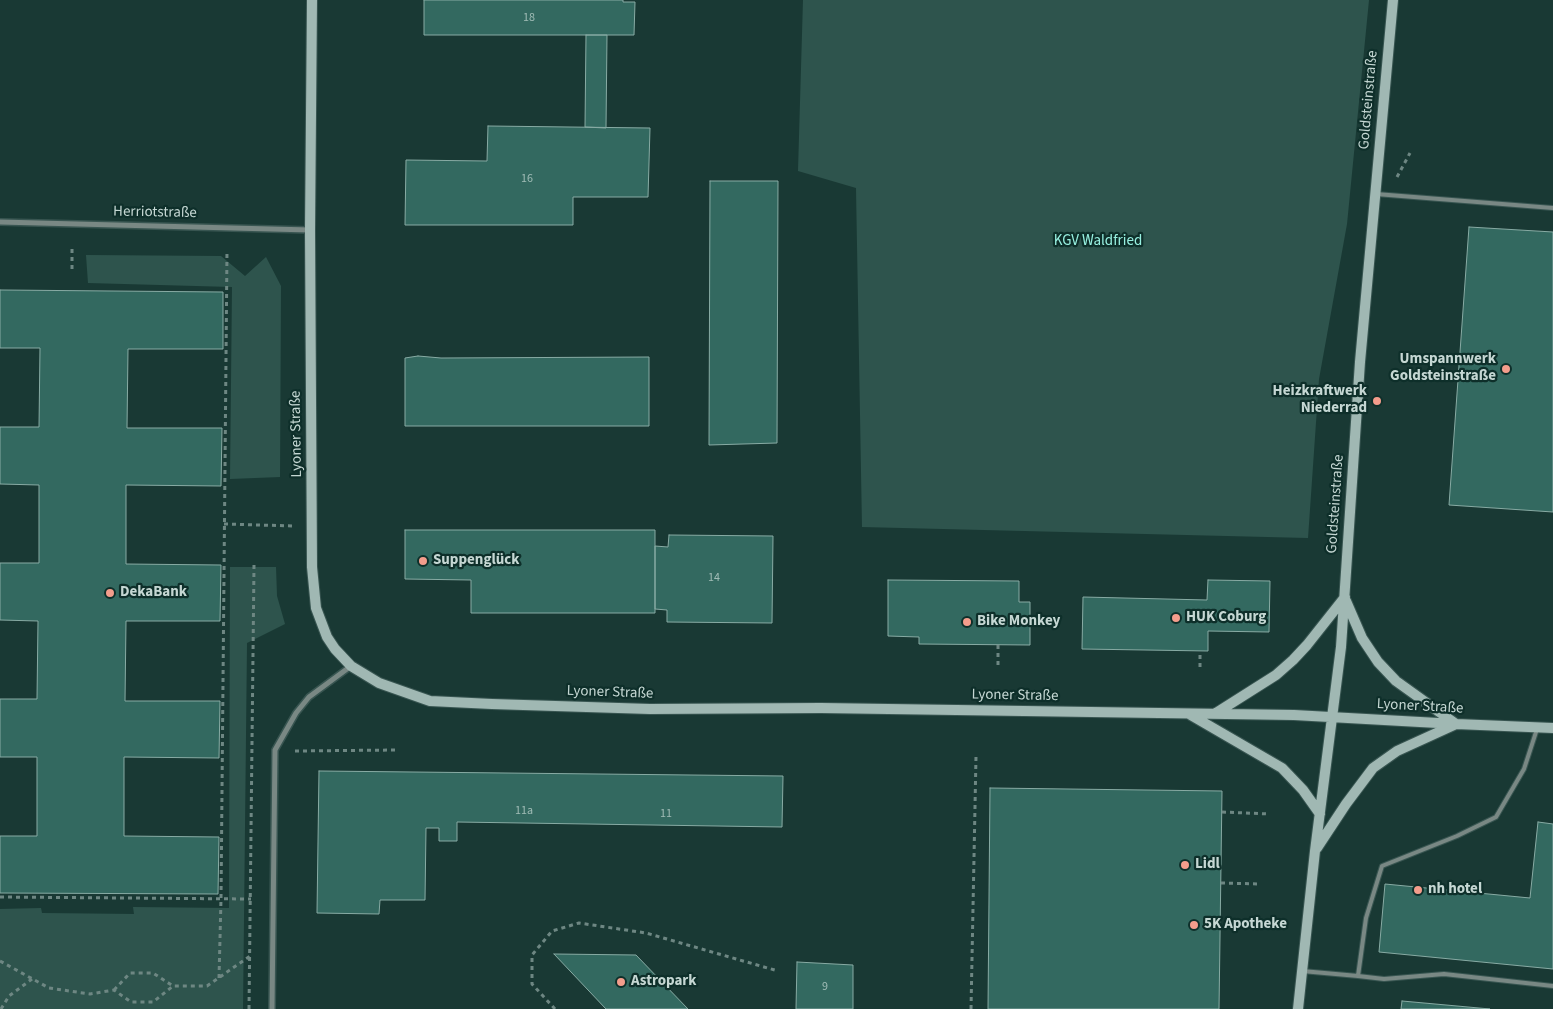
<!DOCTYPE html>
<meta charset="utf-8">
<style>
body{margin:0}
canvas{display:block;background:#193934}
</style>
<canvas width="1553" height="1009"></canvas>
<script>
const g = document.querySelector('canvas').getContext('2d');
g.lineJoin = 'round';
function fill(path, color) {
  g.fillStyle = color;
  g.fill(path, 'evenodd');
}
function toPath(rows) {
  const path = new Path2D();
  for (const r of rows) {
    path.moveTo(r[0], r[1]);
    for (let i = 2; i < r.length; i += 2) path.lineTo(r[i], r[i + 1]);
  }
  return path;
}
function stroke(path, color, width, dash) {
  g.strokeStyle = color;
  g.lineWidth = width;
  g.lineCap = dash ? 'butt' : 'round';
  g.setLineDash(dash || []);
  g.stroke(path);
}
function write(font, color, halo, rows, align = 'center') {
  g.font = font + ' "Source Sans 3",sans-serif';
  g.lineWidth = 4.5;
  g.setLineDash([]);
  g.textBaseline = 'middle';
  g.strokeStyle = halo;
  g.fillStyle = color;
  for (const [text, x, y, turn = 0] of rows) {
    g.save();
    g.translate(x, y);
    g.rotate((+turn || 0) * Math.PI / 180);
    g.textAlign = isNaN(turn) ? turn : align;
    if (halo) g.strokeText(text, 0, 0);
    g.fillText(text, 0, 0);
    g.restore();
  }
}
const green = toPath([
 [803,0,1369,0,1347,224,1319,379,1308,538,862,527,856,188,798,171],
 [86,255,221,256,245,276,266,257,281,286,280,477,230,479,232,287,88,283],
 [230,567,276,567,277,596,285,624,247,643,243,1009,0,1009,0,909,41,908,42,913,134,914,133,907,229,908]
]);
const building = toPath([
 [424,0,623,0,623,2,635,2,634,35,424,35,424,0],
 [586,35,607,35,606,128,585,127,586,35],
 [488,126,650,128,648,197,573,197,573,225,405,225,406,160,487,161,488,126],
 [710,181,778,181,777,443,709,445,710,181],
 [1469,227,1553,232,1553,512,1449,505,1469,227],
 [0,290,223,292,223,349,128,349,127,428,222,428,221,486,126,485,126,564,221,565,220,621,126,621,125,701,220,701,219,758,124,757,124,836,219,837,218,894,0,893,0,836,37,836,37,757,0,757,0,699,37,699,38,621,0,620,0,563,39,563,39,485,0,484,0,427,39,427,40,348,0,348,0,290],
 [418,356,441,358,649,357,649,426,405,426,405,358,418,356],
 [405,530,655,530,655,613,471,613,471,580,405,579,405,530],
 [669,535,773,536,772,623,667,622,667,610,655,609,655,546,668,547,669,535],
 [888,580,1019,581,1019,602,1030,602,1030,645,919,644,919,637,888,636,888,580],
 [1208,580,1270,581,1269,632,1208,631,1208,651,1082,649,1083,597,1207,600,1208,580],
 [319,771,783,776,782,827,457,822,457,841,439,841,439,828,426,828,425,900,380,900,379,914,317,913,319,771],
 [990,788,1222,791,1219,1009,988,1009,990,788],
 [1538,822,1553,824,1553,969,1379,952,1385,884,1530,898,1538,822],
 [554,954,636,955,688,1009,606,1009,554,954],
 [797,962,853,965,853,1009,796,1009,797,962],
 [1402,1001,1490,1009,1401,1009,1402,1001]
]);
const path = toPath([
 [1397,177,1410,153],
 [72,269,72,247],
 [224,524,294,526],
 [998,645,998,665],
 [1200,667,1200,651],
 [295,751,397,750],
 [1222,812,1269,814],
 [1221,883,1261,884],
 [0,897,251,899],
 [0,961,49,988,90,994,114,990,131,1002,153,1002,173,986],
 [219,978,221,899,227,250],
 [114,990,130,973,153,973,173,986,207,986,250,956],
 [1,1009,9,996,32,979],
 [249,1009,254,565],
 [555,1009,532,984,532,955,552,931,579,923,646,933,778,971],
 [971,1009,976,756]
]);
const lane = toPath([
 [1376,194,1553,208],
 [1302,971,1358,976,1366,918,1382,866,1457,836,1496,817,1524,769,1537,729],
 [1358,976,1384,979,1444,974,1553,986]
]);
const street = toPath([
 [0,222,310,230],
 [272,1009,275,750,296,713,309,697,351,666]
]);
const secondary = toPath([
 [312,0,310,230,312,567,316,608,327,637,335,649,351,666,379,683,430,701,492,704,650,709,821,708,1294,715,1456,724,1553,728],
 [1346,601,1362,638,1378,662,1396,681,1456,724],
 [1216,713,1276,675,1293,660,1307,645,1345,597],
 [1189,714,1282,768,1303,790,1320,814],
 [1317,848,1346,804,1373,768,1397,751,1454,725],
 [1298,1009,1315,851,1341,647,1360,362,1393,0]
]);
const markers = [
 [1506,369,5,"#f49d8c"],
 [1377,401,5,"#f49d8c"],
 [423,561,5,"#f49d8c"],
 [110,593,5,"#f49d8c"],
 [1176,618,5,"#f49d8c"],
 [967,622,5,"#f49d8c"],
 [1185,865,5,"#f49d8c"],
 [1418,890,5,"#f49d8c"],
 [1194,925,5,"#f49d8c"],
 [621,982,5,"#f49d8c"]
];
const numberNames = [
 ["18",529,18],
 ["16",527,179],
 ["14",714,578],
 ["11a",524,811],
 ["11",666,814],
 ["9",825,987]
];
const streetNames = [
 ["Goldsteinstraße",1369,100,-85],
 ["Herriotstraße",155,213,1],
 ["Lyoner Straße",297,434,-91],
 ["Goldsteinstraße",1336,504,-86],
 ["Lyoner Straße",610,693,2],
 ["Lyoner Straße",1015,696,1],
 ["Lyoner Straße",1420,707,3]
];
const parkNames = [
 ["KGV Waldfried",1098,242]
];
const poiNames = [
 ["Umspannwerk",1496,360,"right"],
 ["Goldsteinstraße",1496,377,"right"],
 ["Heizkraftwerk",1367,392,"right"],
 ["Niederrad",1367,409,"right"],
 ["Suppenglück",433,561],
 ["DekaBank",120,593],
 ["HUK Coburg",1186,618],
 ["Bike Monkey",977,622],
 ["Lidl",1195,865],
 ["nh hotel",1428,890],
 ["5K Apotheke",1204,925],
 ["Astropark",631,982]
];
fill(green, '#2e544d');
fill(building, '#336960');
stroke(building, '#88aba4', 1);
stroke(lane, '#385551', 6);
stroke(street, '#385551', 8);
stroke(secondary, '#385551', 12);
stroke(path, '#6e8783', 3, [4, 4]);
stroke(lane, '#798884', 4);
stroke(street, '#798884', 5);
stroke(secondary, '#a0b8b3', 10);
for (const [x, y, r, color] of markers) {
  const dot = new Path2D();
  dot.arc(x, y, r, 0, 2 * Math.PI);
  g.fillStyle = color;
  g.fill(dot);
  stroke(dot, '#0e2f2a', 2);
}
write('12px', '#a0bcb6', null, numberNames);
write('15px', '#c5d7d3', '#0e2f2a', streetNames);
write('15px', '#98f1e1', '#0e2f2a', parkNames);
write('bold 15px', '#c5d7d3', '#0e2f2a', poiNames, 'left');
</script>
